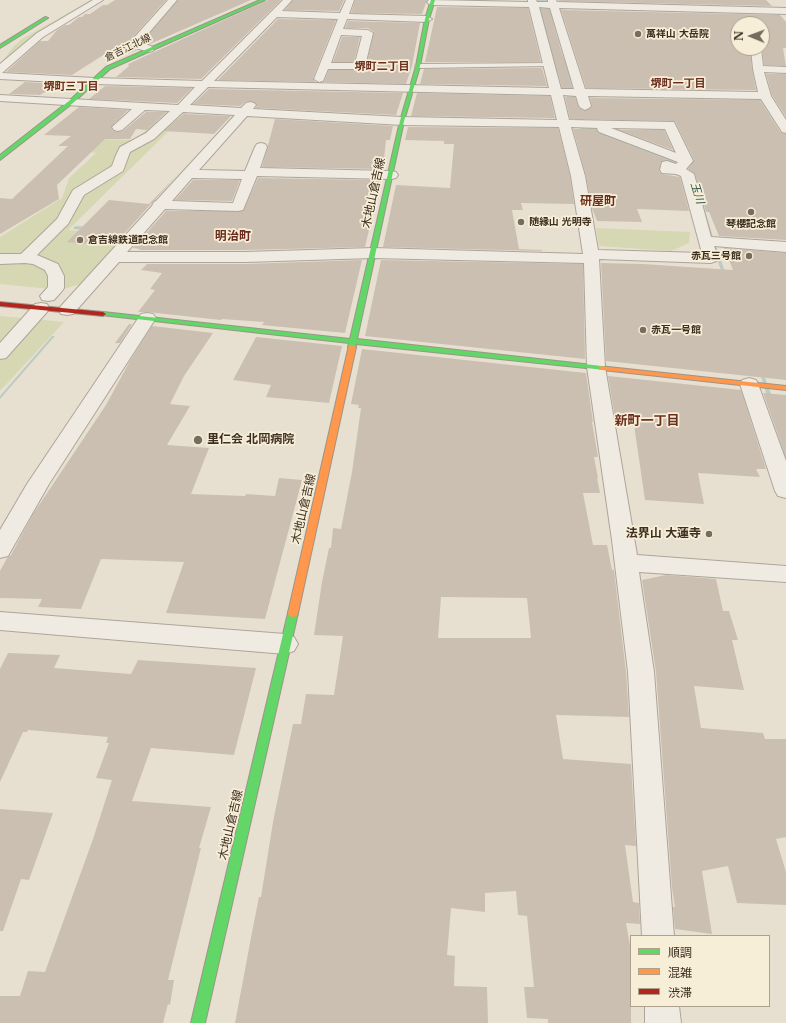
<!DOCTYPE html>
<meta charset="utf-8">
<style>
body{margin:0}
#map{position:relative;width:786px;height:1023px;overflow:hidden;background:#e7e0d1;font-family:"Libre Baskerville","Noto Sans JP",serif}
canvas{display:block}
.legend{position:absolute;left:630px;top:935px;width:140px;height:72px;box-sizing:border-box;background:#f7eed8;border:1px solid #ada18e;margin:0;padding:5px 7px;list-style:none;font-size:12px;color:#3d2e20}
.legend li{display:flex;align-items:center;gap:8px;height:20px}
.legend b{width:20px;border:1px solid #ada18e}
.north{position:absolute;left:730px;top:16px;width:40px;height:40px;box-sizing:border-box;background:#f7eed8;border:1px solid #ada18e;border-radius:50%;rotate:271deg;font-size:11px;font-weight:700;line-height:16px;text-align:center;color:#3d2e20}
.north::after{content:'';display:block;margin:auto;width:14px;height:18px;background:#786c5e;clip-path:polygon(50% 0,100% 100%,50% 72%,0 100%)}
</style>
<div id="map">
<canvas width="786" height="1023"></canvas>
<ul class="legend">
<li><b style="height:5px;background:#63d668"></b>順調</li>
<li><b style="height:5px;background:#ff974d"></b>混雑</li>
<li><b style="height:5px;background:#b3261e"></b>渋滞</li>
</ul>
<div class="north">N</div>
</div>
<script>
const g = document.querySelector('canvas').getContext('2d');
g.lineJoin = 'round';
function fill(path, color) {
  g.fillStyle = color;
  g.fill(path, 'evenodd');
}
function toPath(rows) {
  const path = new Path2D();
  for (const r of rows) {
    path.moveTo(r[0], r[1]);
    for (let i = 2; i < r.length; i += 2) path.lineTo(r[i], r[i + 1]);
  }
  return path;
}
function stroke(path, color, width, dash) {
  g.strokeStyle = color;
  g.lineWidth = width;
  g.lineCap = dash ? 'butt' : 'round';
  g.setLineDash(dash || []);
  g.stroke(path);
}
function write(font, color, halo, rows, align = 'center') {
  g.font = font + ' "Libre Baskerville","Noto Sans JP",serif';
  g.lineWidth = 3.5;
  g.setLineDash([]);
  g.textBaseline = 'middle';
  g.strokeStyle = halo;
  g.fillStyle = color;
  for (const [text, x, y, turn = 0] of rows) {
    g.save();
    g.translate(x, y);
    g.rotate((+turn || 0) * Math.PI / 180);
    g.textAlign = isNaN(turn) ? turn : align;
    if (halo) g.strokeText(text, 0, 0);
    g.fillText(text, 0, 0);
    g.restore();
  }
}
const green = toPath([
 [91,0,96,0,0,64,14,46,22,39],
 [169,109,189,111,68,230,126,236,80,284,61,290,0,284,0,237,62,198,69,178,96,153,84,151,96,139,135,140],
 [596,228,690,232,689,243,671,251,599,246],
 [0,316,64,322,0,391]
]);
const water = toPath([
 [537,0,547,0,550,6,559,48,567,65,573,91,583,121,594,129,666,157,694,174,717,250,773,399,786,443,786,461,761,376,716,257,711,237,690,174,673,165,579,128,553,62,544,33],
 [52,336,55,336,0,399,0,396]
]);
const stream = toPath([
 [76,226,90,227,93,229,90,231,74,229,73,228,76,226]
]);
const building = toPath([
 [115,0,166,0,131,39,130,45,131,48,137,50,122,56,116,47,72,75,6,72,40,41,48,41,57,30,65,25,69,25,79,17,82,17,85,14,90,14,103,5,107,5],
 [178,0,251,0,150,44,143,41],
 [268,0,281,0,201,79,116,77,129,66,128,64],
 [293,0,344,0,339,11,285,10],
 [355,0,427,0,422,14,351,13],
 [766,0,772,6,558,1,559,0],
 [437,7,528,8,541,62,425,62],
 [541,9,549,9,572,88,562,88],
 [561,10,780,15,786,22,786,48,783,48,786,66,764,65,762,47,762,24,738,24,738,48,750,48,752,69,756,90,586,88],
 [278,19,336,20,313,78,315,82,218,80],
 [348,21,420,23,412,66,406,84,324,82,329,70,360,70,366,66,374,32,368,28,345,28],
 [342,37,360,37,354,62,333,62],
 [542,68,547,86,420,84,424,69],
 [766,74,786,74,786,117,772,95],
 [25,82,59,84,40,95,9,94],
 [105,86,192,88,177,103,89,99],
 [209,89,403,93,396,115,256,108,257,104,250,101,245,102,240,106,193,104],
 [417,93,550,96,555,118,411,116],
 [565,97,575,97,578,107,584,111,592,107,590,98,760,100,781,133,786,134,786,240,719,236,709,212,706,212,695,174,688,169,694,160,675,121,570,119],
 [79,107,128,110,111,127,113,131,118,132,123,131,146,112,166,112,147,130,136,129,130,139,105,139,57,185,59,199,0,234,0,198,12,199,68,146,58,146,71,136,44,135],
 [184,114,231,116,214,134,164,131],
 [275,119,393,126,390,140,386,140,383,169,262,167],
 [408,127,558,128,570,176,574,204,521,203,523,210,512,210,519,249,542,250,542,251,383,247,396,185,450,188,454,144,444,144,444,141,405,140],
 [573,129,596,129,598,133,667,160,661,162,659,171,662,174,680,177,689,211,637,209,642,222,597,221,592,208,586,176],
 [619,130,664,130,673,150],
 [179,173,113,246,67,242,109,200,149,204],
 [258,178,381,180,365,247,245,250,139,250,140,249,133,248,166,211,243,211],
 [193,180,240,180,232,201,175,200],
 [724,248,786,253,786,380,606,361,601,263,643,264,733,270],
 [362,260,345,333,262,325,264,322,222,319,221,320,147,312,138,312,155,290,150,289,162,273,141,270,147,264,245,264],
 [381,260,583,264,585,359,365,336],
 [129,324,132,324,120,343,115,343],
 [152,326,213,333,184,376,170,404,190,406,167,445,209,448,191,494,245,496,246,494,275,496,279,478,302,480,265,619,166,613,184,562,101,559,81,609,38,607,42,599,0,598,0,571,7,558,11,555,33,514,106,405,131,359],
 [256,337,342,346,329,403,266,397,271,385,233,380],
 [362,349,586,373,593,422,592,422,598,457,594,457,598,478,597,478,600,493,583,493,593,545,607,545,612,570,614,570,626,672,629,717,556,715,563,759,631,764,636,846,625,845,633,902,639,903,640,924,626,923,631,951,631,1023,548,1023,548,1019,527,1018,524,987,534,987,527,916,518,915,516,891,485,893,485,912,451,908,447,955,455,956,454,986,487,987,488,1023,235,1023,253,927,259,897,261,897,273,822,293,724,301,724,306,694,334,695,343,636,314,635,322,582,329,548,331,548,333,528,341,529,352,472,361,408,358,408,359,405,351,404],
 [441,597,527,598,531,638,438,638],
 [608,376,741,390,766,469,756,469,760,477,698,473,704,504,645,500,634,425,616,423],
 [763,393,786,395,786,457],
 [666,575,716,579,723,611,729,611,738,640,732,640,744,690,694,686,701,728,763,733,765,739,786,739,786,837,776,839,786,872,786,905,737,903,728,866,702,871,712,934,675,929,673,907,675,907,672,888,656,672,642,580],
 [8,653,60,655,54,668,131,674,138,660,256,668,234,755,151,748,132,801,211,807,199,848,201,848,168,980,174,980,170,1005,168,1004,163,1023,0,1023,0,996,20,996,28,971,45,972,93,839,112,780,96,778,109,743,106,743,108,737,28,730,27,732,23,732,0,782,0,669],
 [0,809,53,813,29,880,21,879,3,931,0,931]
]);
const lane = toPath([
 [549,63,551,64,551,66,418,68,415,66,418,64,549,63]
]);
const street = toPath([
 [93,0,103,0,43,37,2,73,95,78,202,81,283,0,292,0,282,11,340,13,346,0,354,0,349,14,427,16,432,19,427,22,347,19,343,29,368,30,373,33,365,66,360,69,328,69,323,81,319,82,314,79,338,19,277,17,214,81,549,88,529,7,432,5,429,4,427,2,429,0,528,2,528,0,536,0,537,2,548,2,548,0,556,0,557,2,786,8,786,14,559,8,585,89,758,92,753,69,751,48,761,48,763,66,786,67,786,73,764,72,771,96,786,120,786,133,782,132,761,99,588,96,591,106,589,108,585,110,581,108,579,106,576,96,563,95,569,120,674,122,693,161,686,169,694,174,711,237,786,242,786,252,714,246,719,258,716,261,711,263,599,259,605,367,637,555,786,566,786,582,639,572,654,672,674,936,642,936,628,672,612,540,587,367,584,263,373,258,245,262,119,262,73,314,67,315,61,314,59,310,61,306,152,206,154,202,156,201,235,115,183,112,154,139,130,152,123,171,84,195,68,224,37,255,58,264,64,276,64,288,62,291,54,300,48,301,42,300,40,296,48,287,48,276,45,270,33,264,25,263,0,264,0,254,21,254,57,219,73,190,112,166,116,155,120,147,146,133,170,111,145,110,122,130,118,131,114,130,112,127,132,109,0,101,0,95,178,105,195,87,95,84,0,79,0,64,37,33,93,0],
 [539,7,550,8,574,89,561,89,539,7],
 [341,35,362,36,355,63,331,63,341,35],
 [208,87,551,95,557,120,402,117,253,109,256,105,254,103,250,102,246,103,241,108,190,105,208,87],
 [247,116,402,125,559,127,571,176,583,254,373,248,245,252,127,252,165,209,238,211,243,210,257,176,391,179,396,178,398,175,396,172,391,171,260,168,267,147,265,144,261,143,257,144,255,147,245,171,199,170,247,116],
 [571,127,598,128,597,129,599,132,678,162,676,164,667,161,662,162,660,170,662,173,676,174,681,176,702,253,598,250,585,176,571,127],
 [611,128,665,129,676,153,611,128],
 [192,178,242,179,233,203,172,201,192,178],
 [168,0,177,0,141,42,153,47,154,49,153,51,149,52,132,47,131,45,132,40,168,0],
 [41,303,47,304,49,308,47,312,6,358,0,359,0,343,35,304,41,303],
 [147,313,153,314,156,318,49,484,8,556,0,558,0,530,27,484,141,314,147,313],
 [749,378,756,380,758,384,786,461,786,498,778,496,775,491,740,384,742,380,749,378],
 [0,612,285,634,294,637,298,644,294,651,285,654,0,630,0,612],
 [645,1006,679,1006,681,1023,645,1023,645,1006]
]);
const fast = toPath([
 [260,0,265,0,110,69,73,103,0,160,0,155,69,101,106,67,260,0],
 [431,0,435,0,429,19,420,66,404,121,357,339,602,366,605,366,605,370,356,344,355,349,352,349,348,347,349,343,101,315,101,313,103,312,350,339,400,121,416,66,425,19,431,0],
 [45,17,48,18,0,48,0,45,45,17],
 [293,609,297,610,298,613,205,1023,191,1023,288,613,289,610,293,609]
]);
const slow = toPath([
 [349,345,352,345,356,347,298,613,297,616,293,617,289,616,288,613,349,345],
 [599,366,786,386,786,390,602,370,599,370,599,366]
]);
const jam = toPath([
 [0,302,103,312,106,314,103,316,0,306,0,302]
]);
const markers = [
 [638,34,4,"#786c5e"],
 [751,212,4,"#786c5e"],
 [521,222,4,"#786c5e"],
 [80,240,4,"#786c5e"],
 [749,256,4,"#786c5e"],
 [643,330,4,"#786c5e"],
 [198,440,5,"#786c5e"],
 [709,534,4,"#786c5e"]
];
const farPoinames = [
 ["萬祥山 大岳院",646,34],
 ["随縁山 光明寺",529,222],
 ["琴櫻記念館",751,224,"center"],
 ["倉吉線鉄道記念館",88,240],
 ["赤瓦三号館",741,256,"right"],
 ["赤瓦一号館",651,330]
];
const farStreetnames = [
 ["倉吉江北線",128,48,-26]
];
const farNeighbourhoodnames = [
 ["堺町二丁目",382,67],
 ["堺町一丁目",678,84],
 ["堺町三丁目",71,87]
];
const farWaternames = [
 ["玉川",697,193,73]
];
const streetNames = [
 ["木地山倉吉線",374,193,-78],
 ["木地山倉吉線",304,509,-77],
 ["木地山倉吉線",231,825,-77]
];
const farQuarternames = [
 ["研屋町",598,202],
 ["明治町",233,237]
];
const poiNames = [
 ["里仁会 北岡病院",207,440],
 ["法界山 大蓮寺",701,534,"right"]
];
const neighbourhoodNames = [
 ["新町一丁目",647,421]
];
fill(green, '#d6d7b3');
fill(water, '#bcccc2');
fill(stream, '#bcccc2');
fill(building, '#cbbfb2');
stroke(lane, '#ada599', 2);
stroke(street, '#ada599', 2);
stroke(fast, '#9c958a', 2);
stroke(slow, '#9c958a', 2);
stroke(jam, '#9c958a', 2);
fill(lane, '#efebe3');
fill(street, '#efebe3');
fill(fast, '#63d668');
fill(slow, '#ff974d');
fill(jam, '#b3261e');
for (const [x, y, r, color] of markers) {
  const dot = new Path2D();
  dot.arc(x, y, r, 0, 2 * Math.PI);
  g.fillStyle = color;
  g.fill(dot);
  stroke(dot, '#f7eed8', 1.5);
}
write('bold 10px', '#3d2e20', '#f7eed8', farPoinames, 'left');
write('10px', '#3d2e20', '#f7eed8', farStreetnames);
write('bold 11px', '#6b2e1e', '#f7eed8', farNeighbourhoodnames);
write('italic 11px', '#2f5d5a', '#f7eed8', farWaternames);
write('12px', '#3d2e20', '#f7eed8', streetNames);
write('bold 12px', '#6b2e1e', '#f7eed8', farQuarternames);
write('bold 12px', '#3d2e20', '#f7eed8', poiNames, 'left');
write('bold 13px', '#6b2e1e', '#f7eed8', neighbourhoodNames);
</script>
